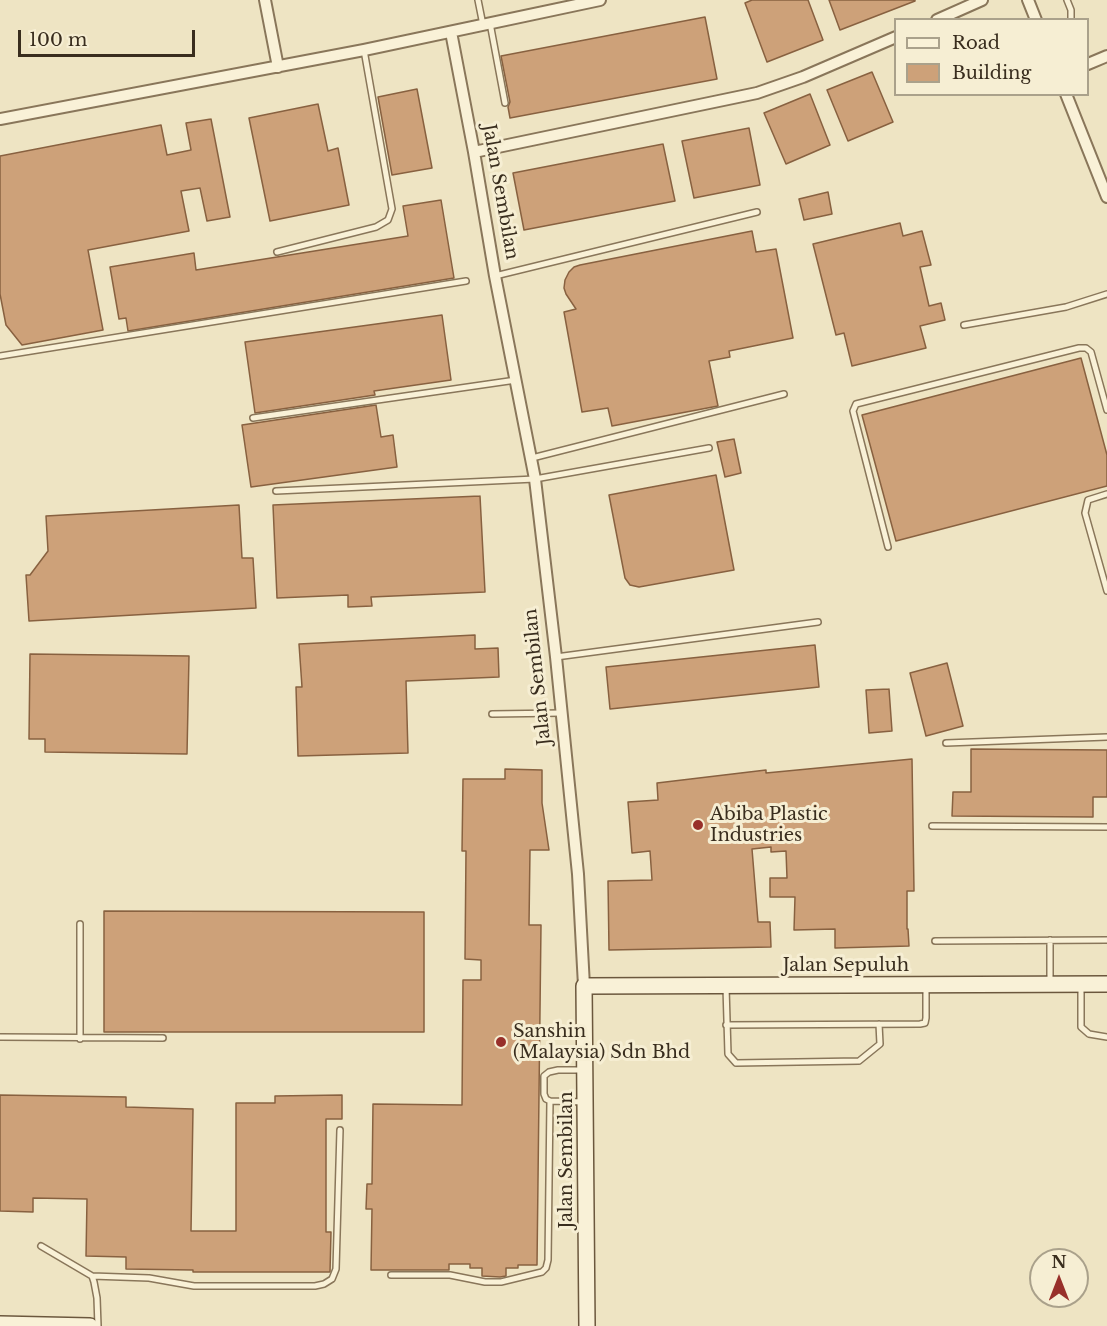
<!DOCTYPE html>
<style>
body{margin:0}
#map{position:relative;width:1107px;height:1326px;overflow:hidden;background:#eee4c3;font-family:"Libre Baskerville",serif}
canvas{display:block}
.legend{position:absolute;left:894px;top:18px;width:195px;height:78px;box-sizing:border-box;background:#f6eed3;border:2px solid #aaa18b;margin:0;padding:8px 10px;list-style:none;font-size:18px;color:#392d1e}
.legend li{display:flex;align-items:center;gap:12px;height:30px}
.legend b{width:30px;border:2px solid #aaa18b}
.north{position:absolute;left:1029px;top:1248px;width:60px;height:60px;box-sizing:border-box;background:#f6eed3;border:2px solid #aaa18b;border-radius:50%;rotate:0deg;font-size:16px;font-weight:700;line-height:24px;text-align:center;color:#392d1e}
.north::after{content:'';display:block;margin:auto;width:21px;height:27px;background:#98302a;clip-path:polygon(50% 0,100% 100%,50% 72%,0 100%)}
.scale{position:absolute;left:18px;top:30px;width:177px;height:27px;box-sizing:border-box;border:3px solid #392d1e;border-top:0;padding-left:8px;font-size:18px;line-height:21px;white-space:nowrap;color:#392d1e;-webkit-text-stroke:4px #f6eed3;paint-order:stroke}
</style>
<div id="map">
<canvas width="1107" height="1326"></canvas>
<ul class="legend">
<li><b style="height:8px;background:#f9f1d7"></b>Road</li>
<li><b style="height:16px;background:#cda179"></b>Building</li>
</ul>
<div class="north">N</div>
<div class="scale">100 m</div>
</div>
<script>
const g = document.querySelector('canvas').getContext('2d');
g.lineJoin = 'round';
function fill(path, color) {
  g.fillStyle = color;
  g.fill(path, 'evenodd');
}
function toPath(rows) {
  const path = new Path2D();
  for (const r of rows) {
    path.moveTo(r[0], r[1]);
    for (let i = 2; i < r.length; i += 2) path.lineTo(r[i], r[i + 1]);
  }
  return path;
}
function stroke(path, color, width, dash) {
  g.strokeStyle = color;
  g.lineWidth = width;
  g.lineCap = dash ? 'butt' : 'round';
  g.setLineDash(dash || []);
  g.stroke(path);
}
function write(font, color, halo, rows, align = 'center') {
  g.font = font + ' "Libre Baskerville",serif';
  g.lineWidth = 6;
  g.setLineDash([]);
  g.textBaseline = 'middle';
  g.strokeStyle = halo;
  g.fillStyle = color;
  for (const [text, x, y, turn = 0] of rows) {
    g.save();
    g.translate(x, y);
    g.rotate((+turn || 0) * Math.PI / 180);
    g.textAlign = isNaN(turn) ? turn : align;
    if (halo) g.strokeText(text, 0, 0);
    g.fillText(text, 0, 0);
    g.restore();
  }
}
const building = toPath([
 [752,0,808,0,823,40,767,62,745,3,752,0],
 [829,0,915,0,915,1,840,30,829,0],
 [705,17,717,79,510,118,508,107,510,102,501,56,705,17],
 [872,72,893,122,848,141,827,90,872,72],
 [417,89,432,168,392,175,378,97,417,89],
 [810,94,830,145,786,164,764,113,810,94],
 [318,104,328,151,338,148,349,205,270,221,249,118,318,104],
 [211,119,230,217,207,221,200,188,181,191,189,231,88,250,103,330,22,345,6,325,0,294,0,156,161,125,167,155,191,150,186,123,211,119],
 [749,128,760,185,694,198,682,141,749,128],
 [663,144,675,201,524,230,513,173,663,144],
 [828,192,832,214,804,220,799,199,828,192],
 [441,200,454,278,128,331,126,318,119,319,110,267,194,253,196,270,408,236,403,206,441,200],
 [900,223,903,236,922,231,931,265,920,267,929,306,941,303,945,320,920,326,926,348,852,366,844,333,836,335,813,244,900,223],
 [752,231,756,252,776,249,793,338,729,351,730,357,709,361,718,406,612,426,608,408,582,412,564,312,576,309,566,294,564,288,565,280,569,272,574,267,580,265,752,231],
 [442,315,451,380,374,391,375,395,255,413,245,342,442,315],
 [1081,358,1107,455,1107,486,896,541,862,415,1081,358],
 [376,405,381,437,393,435,397,467,251,487,242,425,376,405],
 [734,439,741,473,725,477,717,442,734,439],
 [716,475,734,570,639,587,630,585,625,578,609,495,716,475],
 [480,496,485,592,371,597,372,606,348,607,348,595,277,598,273,505,480,496],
 [239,505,242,558,253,558,256,608,29,621,26,575,30,575,48,551,46,516,239,505],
 [475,635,475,649,498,648,499,677,406,681,408,753,298,756,296,687,302,687,299,644,475,635],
 [815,645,819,687,610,709,606,667,815,645],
 [30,654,189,656,187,754,45,752,45,739,29,739,30,654],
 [947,663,963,726,926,736,910,673,947,663],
 [889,689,892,731,869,733,866,690,889,689],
 [971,749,1107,750,1107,797,1093,797,1093,817,952,816,953,792,971,792,971,749],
 [912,759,914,891,907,891,907,929,908,929,909,946,835,948,835,929,794,930,795,897,770,897,770,878,787,878,786,851,771,852,771,847,752,849,758,922,770,922,771,947,609,950,608,881,652,880,650,851,632,853,628,802,658,800,657,783,766,770,766,773,912,759],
 [505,769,542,770,542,803,549,850,530,850,529,925,541,925,537,1265,518,1265,518,1268,506,1268,506,1276,500,1277,482,1276,482,1268,470,1268,470,1264,449,1264,449,1270,371,1270,372,1209,366,1209,367,1184,372,1184,373,1104,462,1105,463,980,481,980,481,960,465,959,466,851,462,851,463,779,505,779,505,769],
 [104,911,424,912,424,1032,104,1032,104,911],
 [0,1095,126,1097,126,1107,193,1109,191,1231,236,1231,236,1103,275,1103,275,1096,342,1095,342,1119,326,1119,326,1232,331,1232,330,1272,193,1272,193,1270,126,1269,126,1257,86,1256,87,1199,33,1198,33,1212,0,1211,0,1095]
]);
const lane = toPath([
 [478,0,483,25],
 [1067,0,1071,10,1071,20],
 [490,23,505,103],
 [277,252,376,227,388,220,392,209,364,50],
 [495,276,757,212],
 [964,325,1066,307,1107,294],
 [0,356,466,281],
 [253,418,516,380],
 [532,458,784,394],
 [276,491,535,479,709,448],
 [1107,494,1088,500,1085,513,1107,591],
 [888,547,853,411,856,404,1079,348,1086,348,1091,352,1107,410],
 [556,657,818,622],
 [492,714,562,713],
 [946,743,1107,737],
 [932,826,1107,827],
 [1050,940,1050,982],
 [935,941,1107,940],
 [1081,985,1081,1027,1089,1034,1107,1037],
 [726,987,728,1054,736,1063,859,1061,880,1044,879,1024],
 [726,1025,920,1024,925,1023,926,1018,926,986],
 [0,1037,163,1038],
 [80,1039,80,924],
 [550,1101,585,1102],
 [41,1246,92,1276,94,1282,97,1298,98,1326],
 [391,1275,450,1275,485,1282,501,1282,542,1272,546,1268,548,1260,550,1101,546,1099,544,1094,544,1076,549,1072,558,1070,583,1070],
 [92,1276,149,1278,194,1286,315,1286,324,1284,332,1279,336,1269,340,1130]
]);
const street = toPath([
 [265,0,278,67],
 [1028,0,1036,20],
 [937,20,982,0],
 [451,32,474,152,495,276,535,479,556,657,578,874,584,986],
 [1088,64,1107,56],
 [1066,94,1107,197],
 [0,119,364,50,600,0],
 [474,152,757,93,803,77,896,37]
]);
const secondary = toPath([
 [0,1324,90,1326],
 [587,1326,584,986,1107,984]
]);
const markers = [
 [698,825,6,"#98302a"],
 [501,1042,6,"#98302a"]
];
const streetNames = [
 ["Jalan Sembilan",500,192,80],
 ["Jalan Sembilan",538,677,-96],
 ["Jalan Sepuluh",846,966],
 ["Jalan Sembilan",567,1160,-90]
];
const poiNames = [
 ["Abiba Plastic",710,815],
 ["Industries",710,836],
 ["Sanshin",513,1032],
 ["(Malaysia) Sdn Bhd",513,1053]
];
fill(building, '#cda179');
stroke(building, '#886140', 1.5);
stroke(lane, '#89765a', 8);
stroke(street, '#89765a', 14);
stroke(secondary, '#6b573d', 18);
stroke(lane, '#f9f1d7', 5);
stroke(street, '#f9f1d7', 10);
stroke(secondary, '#f9f1d7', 15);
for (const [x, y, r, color] of markers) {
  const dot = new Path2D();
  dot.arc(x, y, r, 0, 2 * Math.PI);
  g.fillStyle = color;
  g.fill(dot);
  stroke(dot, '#f6eed3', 2);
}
write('18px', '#392d1e', '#f6eed3', streetNames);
write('18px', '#392d1e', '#f6eed3', poiNames, 'left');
</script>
